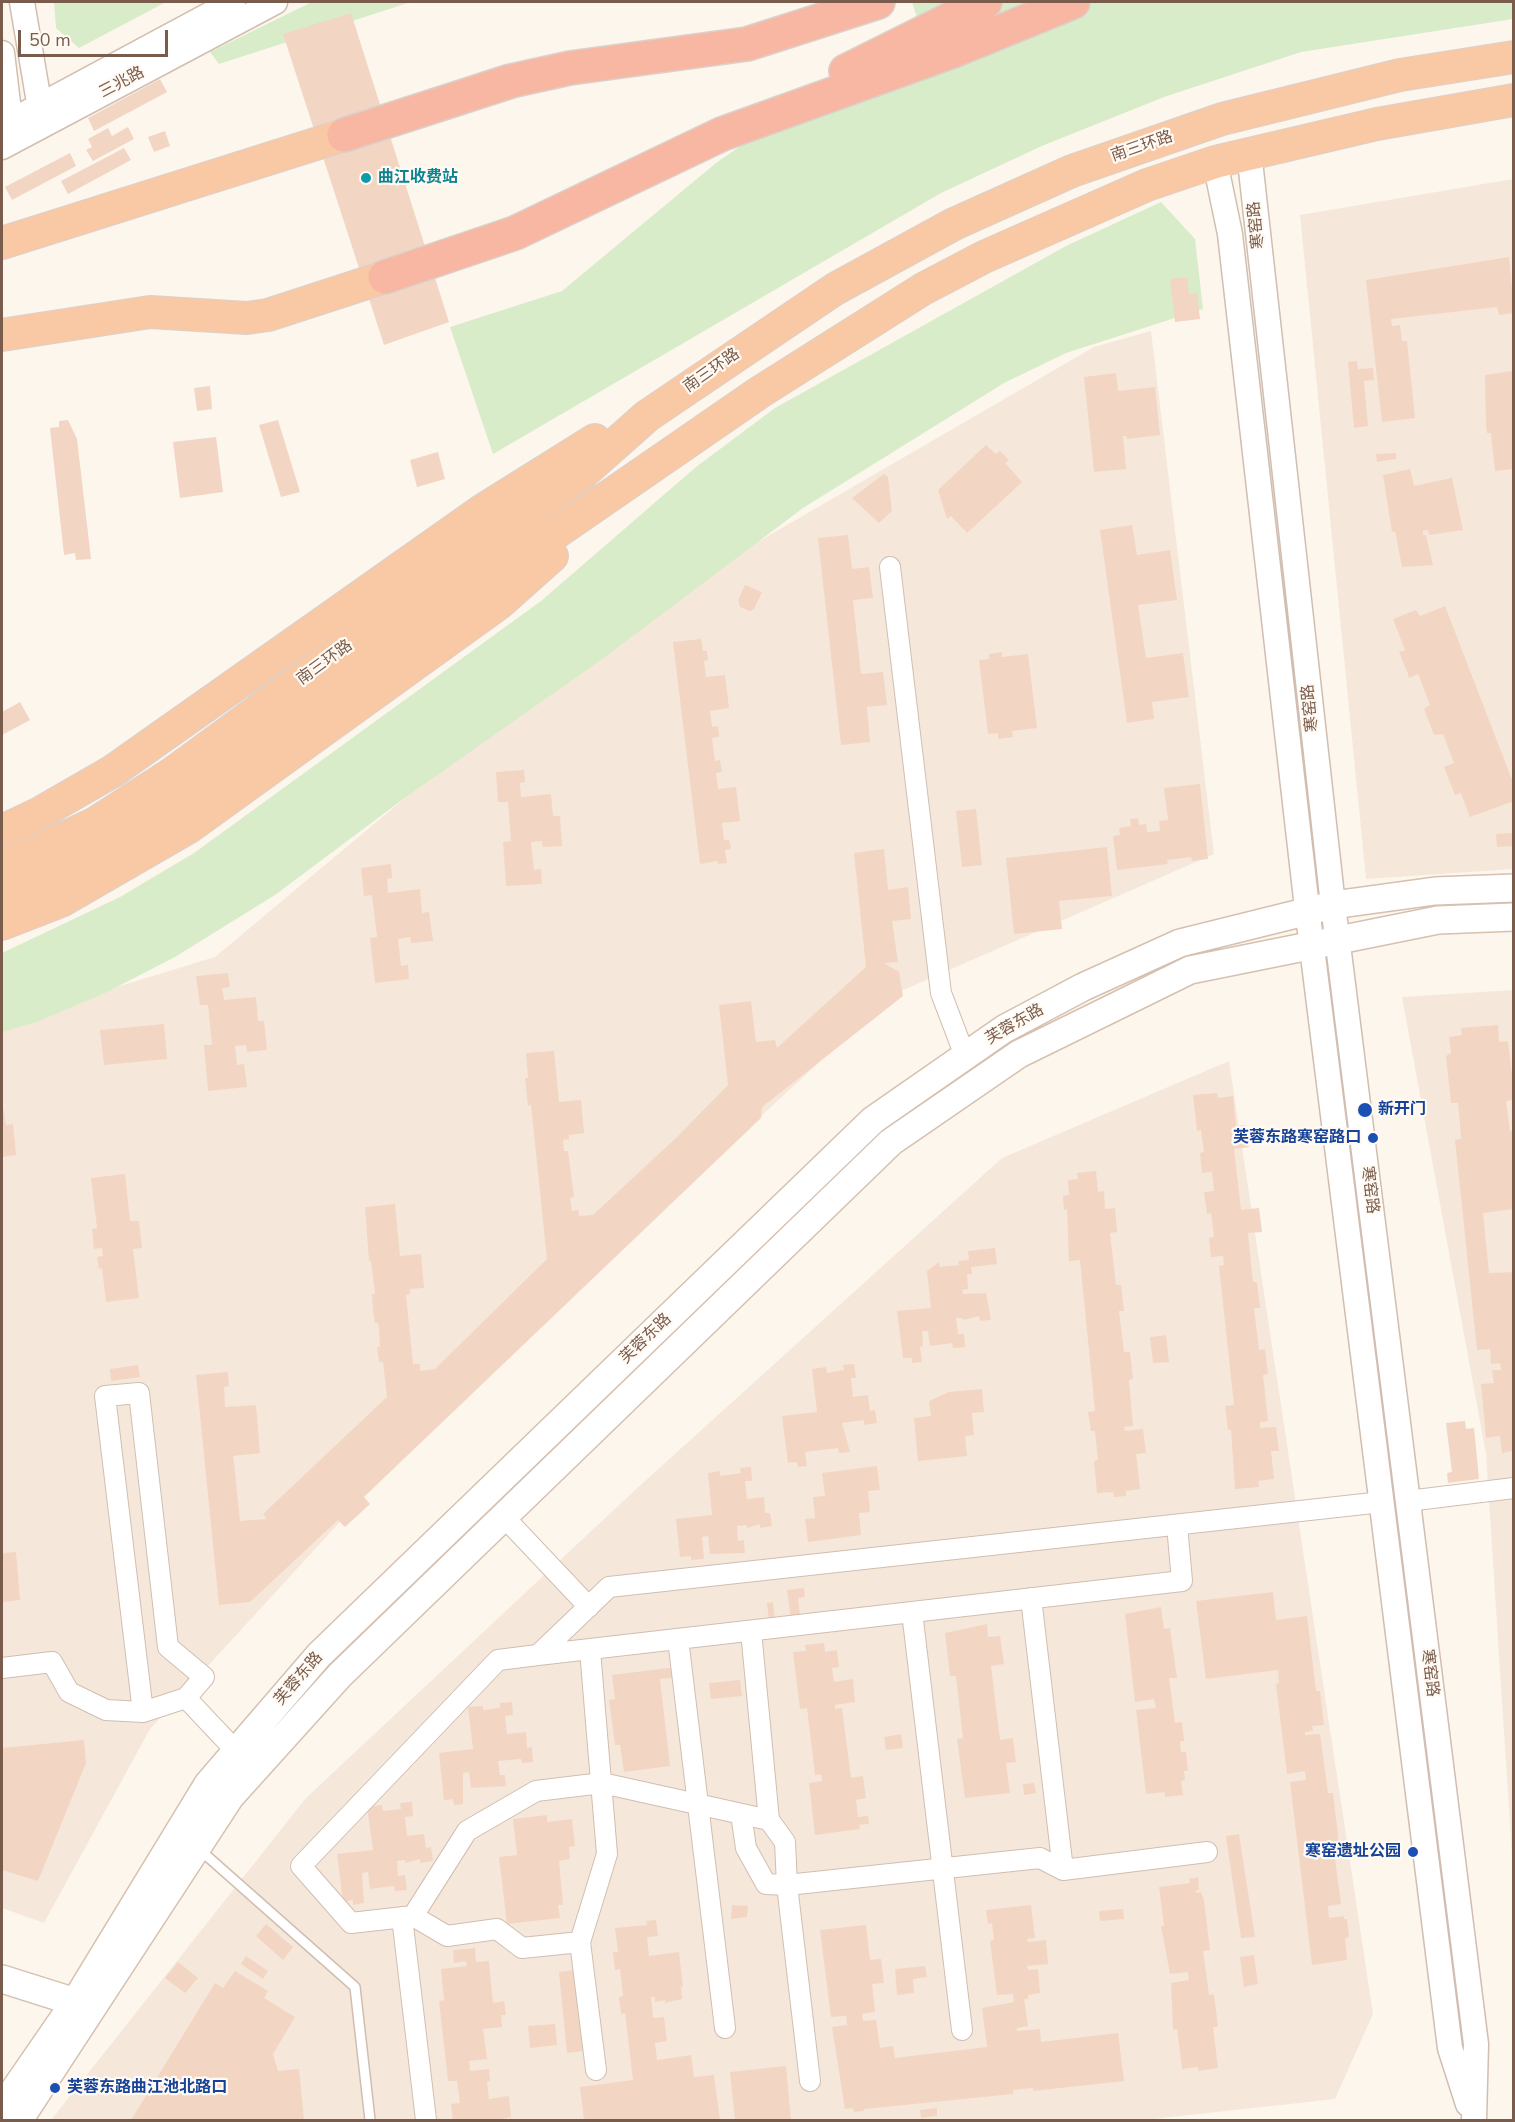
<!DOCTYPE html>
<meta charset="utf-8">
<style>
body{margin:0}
#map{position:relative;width:1515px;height:2122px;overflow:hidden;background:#fdf6ec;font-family:"Nunito Sans",sans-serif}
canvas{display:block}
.frame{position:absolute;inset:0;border:3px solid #7a5c4d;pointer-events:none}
.scale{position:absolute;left:18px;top:30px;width:150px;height:27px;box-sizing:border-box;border:3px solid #7a5c4d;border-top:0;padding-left:8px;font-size:18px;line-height:21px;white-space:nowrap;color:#7a5c4d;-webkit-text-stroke:4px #fffaf3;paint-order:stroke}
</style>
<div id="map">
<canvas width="1515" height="2122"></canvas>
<div class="frame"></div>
<div class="scale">50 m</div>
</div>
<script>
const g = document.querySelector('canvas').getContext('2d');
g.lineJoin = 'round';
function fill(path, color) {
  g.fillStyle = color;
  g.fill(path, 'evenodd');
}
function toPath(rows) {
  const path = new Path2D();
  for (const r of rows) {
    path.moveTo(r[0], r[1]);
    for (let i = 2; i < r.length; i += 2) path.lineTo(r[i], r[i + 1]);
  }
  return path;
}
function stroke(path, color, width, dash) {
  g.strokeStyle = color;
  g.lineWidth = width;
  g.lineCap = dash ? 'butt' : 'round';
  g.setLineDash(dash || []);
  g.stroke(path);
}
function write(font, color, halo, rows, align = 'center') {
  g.font = font + ' "Nunito Sans","Noto Sans SC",sans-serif';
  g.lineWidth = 4.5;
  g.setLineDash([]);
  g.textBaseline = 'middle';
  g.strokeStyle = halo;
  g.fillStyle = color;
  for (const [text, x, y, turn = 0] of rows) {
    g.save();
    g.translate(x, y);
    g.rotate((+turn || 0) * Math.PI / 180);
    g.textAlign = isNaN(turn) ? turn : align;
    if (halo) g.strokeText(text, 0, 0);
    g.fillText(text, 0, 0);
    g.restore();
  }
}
const residential = toPath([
 [1513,179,1513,869,1366,879,1300,215],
 [1151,331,1214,854,892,995,439,1414,150,1729,44,1923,2,1908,2,1022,215,957,606,630,1094,347],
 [1513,990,1513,1871,1486,1454,1402,997],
 [1229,1061,1373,2014,1335,2099,1144,2120,51,2120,306,1798,634,1491,1002,1158]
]);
const green = toPath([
 [54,2,166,2,79,48,56,28],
 [312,2,411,2,219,64,210,52],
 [912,2,1513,2,1513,19,1301,52,1164,97,1044,145,941,193,493,454,450,327,562,291,716,163,768,127,934,69],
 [1161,202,1195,239,1203,309,1066,353,1004,383,803,508,605,657,406,797,275,895,175,957,105,993,39,1021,2,1032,2,953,120,897,194,853,541,601,696,467,775,408,1066,246]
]);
const building = toPath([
 [351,13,449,322,384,345,283,34],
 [160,79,167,92,94,131,88,118],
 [128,127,134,139,93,161,86,150,92,147,88,139,108,128,112,136],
 [165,131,170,146,154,152,148,137],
 [124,148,131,160,68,194,61,181],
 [70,153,76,166,12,200,5,187],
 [1509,257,1514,313,1499,315,1497,307,1391,319,1392,326,1400,325,1402,341,1407,341,1415,418,1382,422,1366,280],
 [1187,277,1189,294,1197,293,1200,319,1175,322,1170,279],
 [1357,361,1358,369,1373,368,1374,380,1364,381,1368,426,1354,428,1348,362],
 [1512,371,1514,469,1495,471,1491,433,1487,433,1486,424,1485,375],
 [1116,373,1118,391,1155,387,1160,435,1127,439,1126,436,1123,436,1126,469,1094,472,1084,377],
 [210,386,212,409,197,411,194,388],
 [68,420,77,439,91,559,76,560,75,553,64,555,50,428,59,427,59,421],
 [278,420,300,492,281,497,259,425],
 [216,437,223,492,180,498,173,442],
 [986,445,996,454,1000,451,1009,460,1005,463,1022,482,967,533,951,516,947,519,938,490],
 [438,452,445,479,417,487,410,460],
 [1396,453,1396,459,1377,462,1376,454],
 [1410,469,1414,486,1452,478,1463,530,1429,535,1428,530,1423,531,1423,535,1426,535,1433,565,1402,567,1395,531,1392,532,1383,475],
 [884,474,888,477,892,511,879,523,852,498],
 [1132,525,1137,555,1170,550,1177,600,1138,605,1146,658,1183,653,1189,697,1152,702,1154,719,1127,723,1100,530],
 [848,535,852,569,869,567,873,598,853,600,861,674,883,672,887,705,867,707,870,742,841,745,818,538],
 [745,585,762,592,754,609,750,611,740,607,738,600],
 [1445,606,1514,785,1514,801,1470,817,1461,793,1455,795,1444,767,1454,763,1443,734,1434,735,1424,709,1430,705,1419,676,1418,674,1409,678,1408,674,1399,652,1405,650,1393,619,1416,610,1420,616],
 [701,639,703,651,707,651,708,660,704,661,706,677,725,675,729,708,710,711,712,727,718,726,719,737,712,738,715,761,720,760,722,772,716,773,718,789,736,787,740,821,722,823,724,840,729,840,731,849,725,850,727,863,718,864,717,861,700,864,673,642],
 [1002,652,1002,657,1028,654,1037,728,1012,731,1013,737,998,739,998,733,988,734,979,660,989,659,989,654],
 [20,702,30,720,2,735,2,712],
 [524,770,525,782,520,783,521,797,551,794,553,816,560,816,562,846,543,847,542,841,531,842,534,870,541,869,542,884,506,886,503,842,511,841,508,802,498,802,496,772],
 [1200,784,1208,859,1192,861,1191,857,1167,860,1168,864,1117,870,1113,836,1120,835,1119,828,1131,826,1130,819,1138,818,1139,825,1146,824,1147,832,1160,831,1159,821,1168,820,1164,788],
 [976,809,982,865,962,867,956,811],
 [1512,833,1513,846,1497,847,1496,834],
 [1107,847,1112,896,1059,901,1062,929,1014,934,1006,858],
 [884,849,888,890,908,887,911,919,892,921,898,962,884,963,899,972,903,996,762,1107,761,1118,366,1495,364,1497,370,1504,345,1527,338,1520,250,1602,219,1605,196,1375,228,1372,229,1386,224,1387,225,1407,256,1405,260,1453,233,1456,234,1463,240,1521,267,1519,263,1514,387,1397,383,1362,379,1362,377,1347,380,1347,379,1329,378,1323,375,1323,373,1310,372,1294,375,1294,371,1261,369,1261,365,1207,395,1204,400,1256,421,1254,424,1288,410,1289,410,1294,406,1295,413,1364,420,1364,420,1371,435,1369,547,1259,531,1105,528,1106,525,1078,528,1078,526,1053,554,1051,559,1102,581,1100,584,1133,569,1135,569,1139,563,1140,564,1151,568,1151,574,1197,570,1198,572,1211,578,1210,579,1216,593,1215,676,1138,728,1085,719,1005,751,1001,756,1042,775,1040,777,1048,866,967,854,853],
 [391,864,392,878,387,879,388,893,420,889,422,913,429,912,433,941,411,943,410,937,398,939,401,966,408,965,409,979,375,983,370,938,377,937,372,895,364,896,361,868],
 [228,973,230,987,222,988,224,1000,256,997,258,1021,264,1021,267,1050,247,1052,246,1045,235,1046,237,1065,244,1064,247,1087,208,1091,204,1045,212,1045,208,1005,200,1005,196,976],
 [164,1024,167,1059,104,1065,100,1030],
 [1498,1025,1499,1042,1508,1041,1514,1091,1514,1100,1506,1101,1510,1131,1514,1131,1514,1209,1483,1213,1489,1273,1514,1272,1512,1456,1512,1451,1502,1453,1500,1436,1486,1438,1481,1384,1494,1383,1492,1370,1501,1370,1500,1363,1491,1364,1490,1349,1477,1350,1455,1140,1461,1139,1460,1125,1458,1103,1451,1103,1446,1056,1451,1053,1449,1037,1462,1035,1461,1028],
 [1217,1093,1218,1098,1233,1096,1236,1126,1246,1125,1249,1147,1234,1149,1241,1210,1259,1208,1262,1232,1248,1233,1253,1282,1257,1282,1260,1308,1254,1308,1259,1350,1265,1349,1268,1374,1263,1375,1268,1421,1260,1422,1260,1428,1276,1427,1279,1451,1271,1451,1274,1479,1258,1481,1259,1487,1235,1489,1231,1430,1228,1430,1225,1406,1234,1405,1219,1266,1224,1265,1223,1256,1211,1257,1209,1238,1214,1237,1211,1213,1207,1214,1204,1192,1214,1191,1212,1172,1202,1173,1200,1153,1204,1152,1201,1130,1197,1131,1193,1095],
 [2,1102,6,1125,13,1124,16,1155,2,1157],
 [1096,1171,1098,1192,1104,1191,1105,1209,1115,1208,1117,1232,1110,1233,1116,1285,1121,1285,1124,1311,1119,1311,1124,1352,1130,1352,1133,1379,1129,1380,1133,1426,1124,1427,1125,1431,1143,1429,1146,1453,1136,1454,1140,1489,1126,1491,1126,1496,1114,1497,1113,1492,1097,1493,1094,1461,1098,1460,1095,1431,1091,1431,1088,1412,1095,1411,1080,1260,1069,1261,1067,1209,1064,1210,1063,1196,1069,1195,1068,1180,1078,1179,1077,1173],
 [125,1174,130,1221,139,1221,142,1248,133,1249,139,1298,106,1302,102,1268,99,1269,97,1257,103,1256,102,1248,94,1249,92,1229,97,1228,91,1178],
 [995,1248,997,1264,971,1267,972,1274,967,1274,968,1289,962,1290,963,1294,986,1293,991,1320,980,1321,979,1316,963,1320,963,1318,956,1318,958,1334,964,1334,965,1347,953,1348,952,1343,930,1346,928,1331,922,1331,923,1346,920,1347,922,1362,912,1363,912,1358,903,1358,897,1311,931,1308,927,1271,939,1262,940,1267,959,1265,958,1261,969,1260,968,1251],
 [1166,1335,1169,1362,1153,1363,1150,1337],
 [854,1364,856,1378,851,1378,853,1397,868,1395,870,1411,875,1410,877,1423,864,1425,864,1420,842,1423,850,1452,839,1453,838,1448,805,1452,807,1466,798,1467,797,1462,788,1463,782,1416,817,1412,812,1369,826,1367,827,1373,844,1370,843,1365],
 [138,1365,140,1377,111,1381,110,1369],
 [982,1389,984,1412,972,1413,974,1435,965,1436,967,1456,918,1461,914,1418,931,1416,929,1401,949,1392],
 [1465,1421,1466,1429,1474,1428,1479,1479,1448,1483,1447,1473,1452,1472,1446,1423],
 [877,1466,880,1490,868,1491,870,1512,859,1513,861,1535,808,1542,805,1519,815,1518,813,1497,825,1496,822,1473],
 [751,1467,752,1481,745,1481,747,1499,764,1497,765,1513,770,1513,772,1526,760,1528,760,1524,747,1528,747,1525,737,1526,738,1541,744,1540,745,1553,710,1554,708,1536,702,1537,704,1559,691,1560,691,1556,680,1557,676,1519,712,1515,708,1473,720,1471,720,1476,741,1473,740,1468],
 [16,1552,20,1600,2,1602,2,1553],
 [804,1588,805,1597,798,1598,800,1616,791,1621,787,1590],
 [1273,1592,1276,1620,1307,1616,1316,1691,1320,1691,1324,1725,1312,1726,1313,1731,1305,1732,1305,1735,1320,1734,1328,1793,1333,1793,1339,1843,1333,1844,1341,1904,1328,1906,1329,1918,1344,1916,1344,1919,1347,1919,1349,1937,1345,1938,1347,1960,1312,1965,1290,1782,1306,1780,1305,1771,1287,1774,1276,1684,1279,1683,1278,1670,1206,1679,1196,1601],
 [773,1602,775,1622,769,1622,767,1603],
 [1161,1607,1164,1629,1170,1628,1177,1678,1169,1678,1175,1723,1182,1722,1184,1741,1180,1741,1181,1752,1186,1752,1188,1771,1184,1771,1185,1780,1181,1781,1183,1795,1165,1797,1165,1792,1146,1794,1136,1710,1156,1708,1154,1699,1135,1702,1125,1614],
 [987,1624,988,1637,1000,1636,1004,1664,991,1666,1000,1740,1013,1738,1016,1762,1006,1763,1010,1793,965,1798,957,1739,963,1738,956,1676,950,1676,945,1633],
 [824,1643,825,1652,837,1650,839,1667,832,1668,834,1682,853,1679,855,1702,835,1705,835,1709,842,1708,851,1778,863,1776,866,1798,856,1800,858,1817,868,1816,869,1824,859,1825,860,1829,815,1835,809,1783,822,1781,821,1774,815,1775,807,1708,800,1709,793,1652,806,1651,805,1645],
 [677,1667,679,1677,660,1679,670,1766,624,1772,620,1745,615,1745,609,1700,615,1699,612,1675],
 [740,1680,742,1696,711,1699,709,1683],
 [512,1702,513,1715,505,1716,507,1734,526,1732,527,1748,532,1747,533,1762,522,1763,521,1759,498,1761,500,1775,505,1775,506,1786,471,1788,469,1772,463,1773,463,1804,454,1805,453,1799,444,1800,439,1753,473,1749,468,1707,483,1706,483,1710,500,1708,500,1703],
 [901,1734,903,1748,886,1750,884,1737],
 [84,1740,86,1763,38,1881,2,1870,2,1748],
 [1034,1783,1036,1793,1024,1795,1023,1784],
 [412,1802,413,1816,405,1817,407,1836,424,1834,426,1848,431,1847,433,1861,420,1863,420,1859,405,1863,405,1860,397,1861,398,1876,405,1875,407,1890,395,1891,394,1886,370,1889,368,1872,362,1873,364,1903,353,1905,353,1900,343,1902,337,1854,373,1850,367,1807,382,1805,383,1811,401,1809,400,1803],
 [547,1815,547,1822,572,1819,575,1846,569,1847,570,1859,559,1861,563,1905,558,1905,560,1918,507,1924,499,1857,517,1855,513,1819],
 [1239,1834,1255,1937,1241,1938,1226,1836],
 [1198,1877,1199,1890,1196,1890,1196,1893,1201,1892,1204,1901,1210,1950,1203,1951,1209,1995,1214,1994,1218,2027,1213,2027,1218,2068,1198,2071,1198,2067,1182,2069,1177,2029,1173,2030,1171,1983,1189,1980,1188,1972,1170,1974,1161,1926,1164,1926,1159,1887,1190,1883,1189,1879],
 [732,1905,748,1906,747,1917,731,1919],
 [1031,1905,1035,1938,1027,1939,1028,1942,1046,1940,1048,1964,1027,1966,1028,1970,1038,1969,1040,1993,1028,1995,1028,1999,1024,1999,1028,2026,1017,2028,1017,2031,1040,2029,1041,2042,1118,2033,1124,2081,1033,2091,1033,2088,1013,2090,1013,2094,864,2109,864,2111,854,2112,853,2108,845,2109,832,2027,847,2025,846,2016,831,2017,820,1930,866,1925,870,1960,881,1959,884,1983,872,1984,875,2012,862,2014,863,2021,876,2020,880,2048,893,2046,895,2058,987,2047,982,2008,1014,2002,1013,1994,997,1995,990,1941,994,1940,992,1923,988,1924,986,1910],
 [1123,1909,1124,1919,1100,1921,1099,1911],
 [656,1920,658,1936,647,1937,649,1956,679,1952,683,1987,681,1987,682,1999,665,2003,665,2000,655,2002,655,1997,651,1997,653,2018,664,2017,667,2041,655,2043,657,2060,691,2055,694,2077,714,2075,720,2120,584,2120,580,2087,633,2080,625,2013,621,2014,619,1997,623,1996,620,1969,615,1970,613,1952,618,1952,615,1928,647,1925,646,1921],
 [266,1924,293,1947,283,1960,256,1936],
 [475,1948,476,1962,489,1961,493,2003,504,2001,506,2015,501,2015,502,2027,483,2029,487,2059,469,2061,470,2071,489,2069,490,2081,487,2082,489,2099,509,2096,511,2117,498,2120,453,2120,451,2104,460,2103,457,2081,448,2081,439,2001,444,2000,441,1969,467,1966,466,1961,454,1963,453,1950],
 [1254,1955,1258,1984,1244,1987,1240,1957],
 [246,1956,268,1971,263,1979,241,1964],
 [178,1962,198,1978,185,1993,165,1978],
 [925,1966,927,1977,913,1979,914,1993,897,1995,895,1969],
 [574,1970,583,2051,567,2053,559,1972],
 [235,1971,268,1991,264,1998,295,2017,273,2054,278,2071,299,2069,304,2120,131,2120,215,1983,223,1988],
 [555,2024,557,2045,530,2048,528,2026],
 [786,2066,791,2120,735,2120,730,2072],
 [937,2108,937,2116,921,2118,920,2110]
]);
const service = toPath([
 [199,1849,355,1987,370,2120]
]);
const minor = toPath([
 [890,567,941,993,965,1056],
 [1408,1501,1514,1488],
 [504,1517,589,1607],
 [1177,1525,1182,1581,538,1655,609,1587,1382,1502],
 [1031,1598,1063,1870],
 [912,1612,962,2030],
 [678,1639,725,2028],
 [590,1650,607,1854,580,1942,596,2070],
 [538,1655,498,1660,301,1866,351,1923,413,1916,467,1831,536,1791,602,1783,769,1820,751,1631],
 [2,1668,52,1662,69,1692,106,1710,143,1712,186,1698,236,1751],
 [143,1712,105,1396,139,1393,168,1647,204,1677,186,1698],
 [741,1814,746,1848,766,1884,787,1885,810,2081],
 [769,1820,785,1842,787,1885,1040,1858,1063,1870,1207,1852],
 [413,1916,447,1936,497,1929,522,1948,580,1942],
 [402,1917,426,2120]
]);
const tertiary = toPath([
 [22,2,42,120],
 [2,53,12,137],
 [2,126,233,2],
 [2,147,275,2],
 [1249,152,1333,905,1476,2044,1474,2120],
 [1215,162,1230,234,1307,908,1450,2048,1468,2104]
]);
const secondary = toPath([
 [2,1979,75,2002],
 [2,2108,75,2002,208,1784,319,1655,873,1120,1004,1029,1083,987,1180,943,1333,905,1435,891,1514,888],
 [19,2120,230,1797,340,1675,891,1142,1019,1054,1190,970,1438,920,1514,917]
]);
const trunk = toPath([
 [2,243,344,135],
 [2,335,150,312,247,318,268,315,385,277],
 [2,831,40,813,113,771,483,510,595,440],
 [2,867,94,824,173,773,584,472,647,416,835,289,954,224,1072,171,1222,119,1400,75,1514,57],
 [2,890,80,858,168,809,473,590,760,392,923,289,984,257,1147,185,1215,162,1377,124,1514,100],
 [2,924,61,901,189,827,498,604,552,556]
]);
const motorway = toPath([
 [846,71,985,2],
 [344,135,511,81,570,68,747,44,878,2],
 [385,277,515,233,722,134,953,51,1073,2]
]);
const markers = [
 [366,178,6,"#0f9aa8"],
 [1365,1110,8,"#1a4fb4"],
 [1373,1138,6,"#1a4fb4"],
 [1413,1852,6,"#1a4fb4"],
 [55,2088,6,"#1a4fb4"]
];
const streetNames = [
 ["三兆路",122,83,-28],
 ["南三环路",1142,147,-19],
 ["寒窑路",1257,225,-96],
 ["南三环路",712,371,-35],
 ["南三环路",325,663,-36],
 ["寒窑路",1311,708,-96],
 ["芙蓉东路",1015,1025,-30],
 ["寒窑路",1369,1190,83],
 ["芙蓉东路",646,1339,-44],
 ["寒窑路",1429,1673,83],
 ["芙蓉东路",299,1679,-49]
];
const cultureNames = [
 ["曲江收费站",378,178]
];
const transitNames = [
 ["新开门",1378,1110],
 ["芙蓉东路寒窑路口",1361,1138,"right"],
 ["寒窑遗址公园",1401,1852,"right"],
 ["芙蓉东路曲江池北路口",67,2088]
];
fill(residential, '#f5e8da');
fill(green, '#d8ecc9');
fill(building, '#f3d5c3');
stroke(service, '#d1beb0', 12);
stroke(minor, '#d1beb0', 22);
stroke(tertiary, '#d1beb0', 27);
stroke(secondary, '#d6c0b0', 30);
stroke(trunk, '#dad1cd', 34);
stroke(motorway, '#dad1cd', 36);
stroke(service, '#fff', 9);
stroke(minor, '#fff', 20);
stroke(tertiary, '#fff', 24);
stroke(secondary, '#fff', 27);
stroke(trunk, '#f9c8a4', 32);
stroke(motorway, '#f7b7a3', 33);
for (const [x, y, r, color] of markers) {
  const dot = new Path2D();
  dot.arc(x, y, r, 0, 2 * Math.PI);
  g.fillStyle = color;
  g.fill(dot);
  stroke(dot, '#fffaf3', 2);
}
write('16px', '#7a5c4d', '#fffaf3', streetNames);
write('bold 16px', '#0d838f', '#fffaf3', cultureNames, 'left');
write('bold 16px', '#164399', '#fffaf3', transitNames, 'left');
</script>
